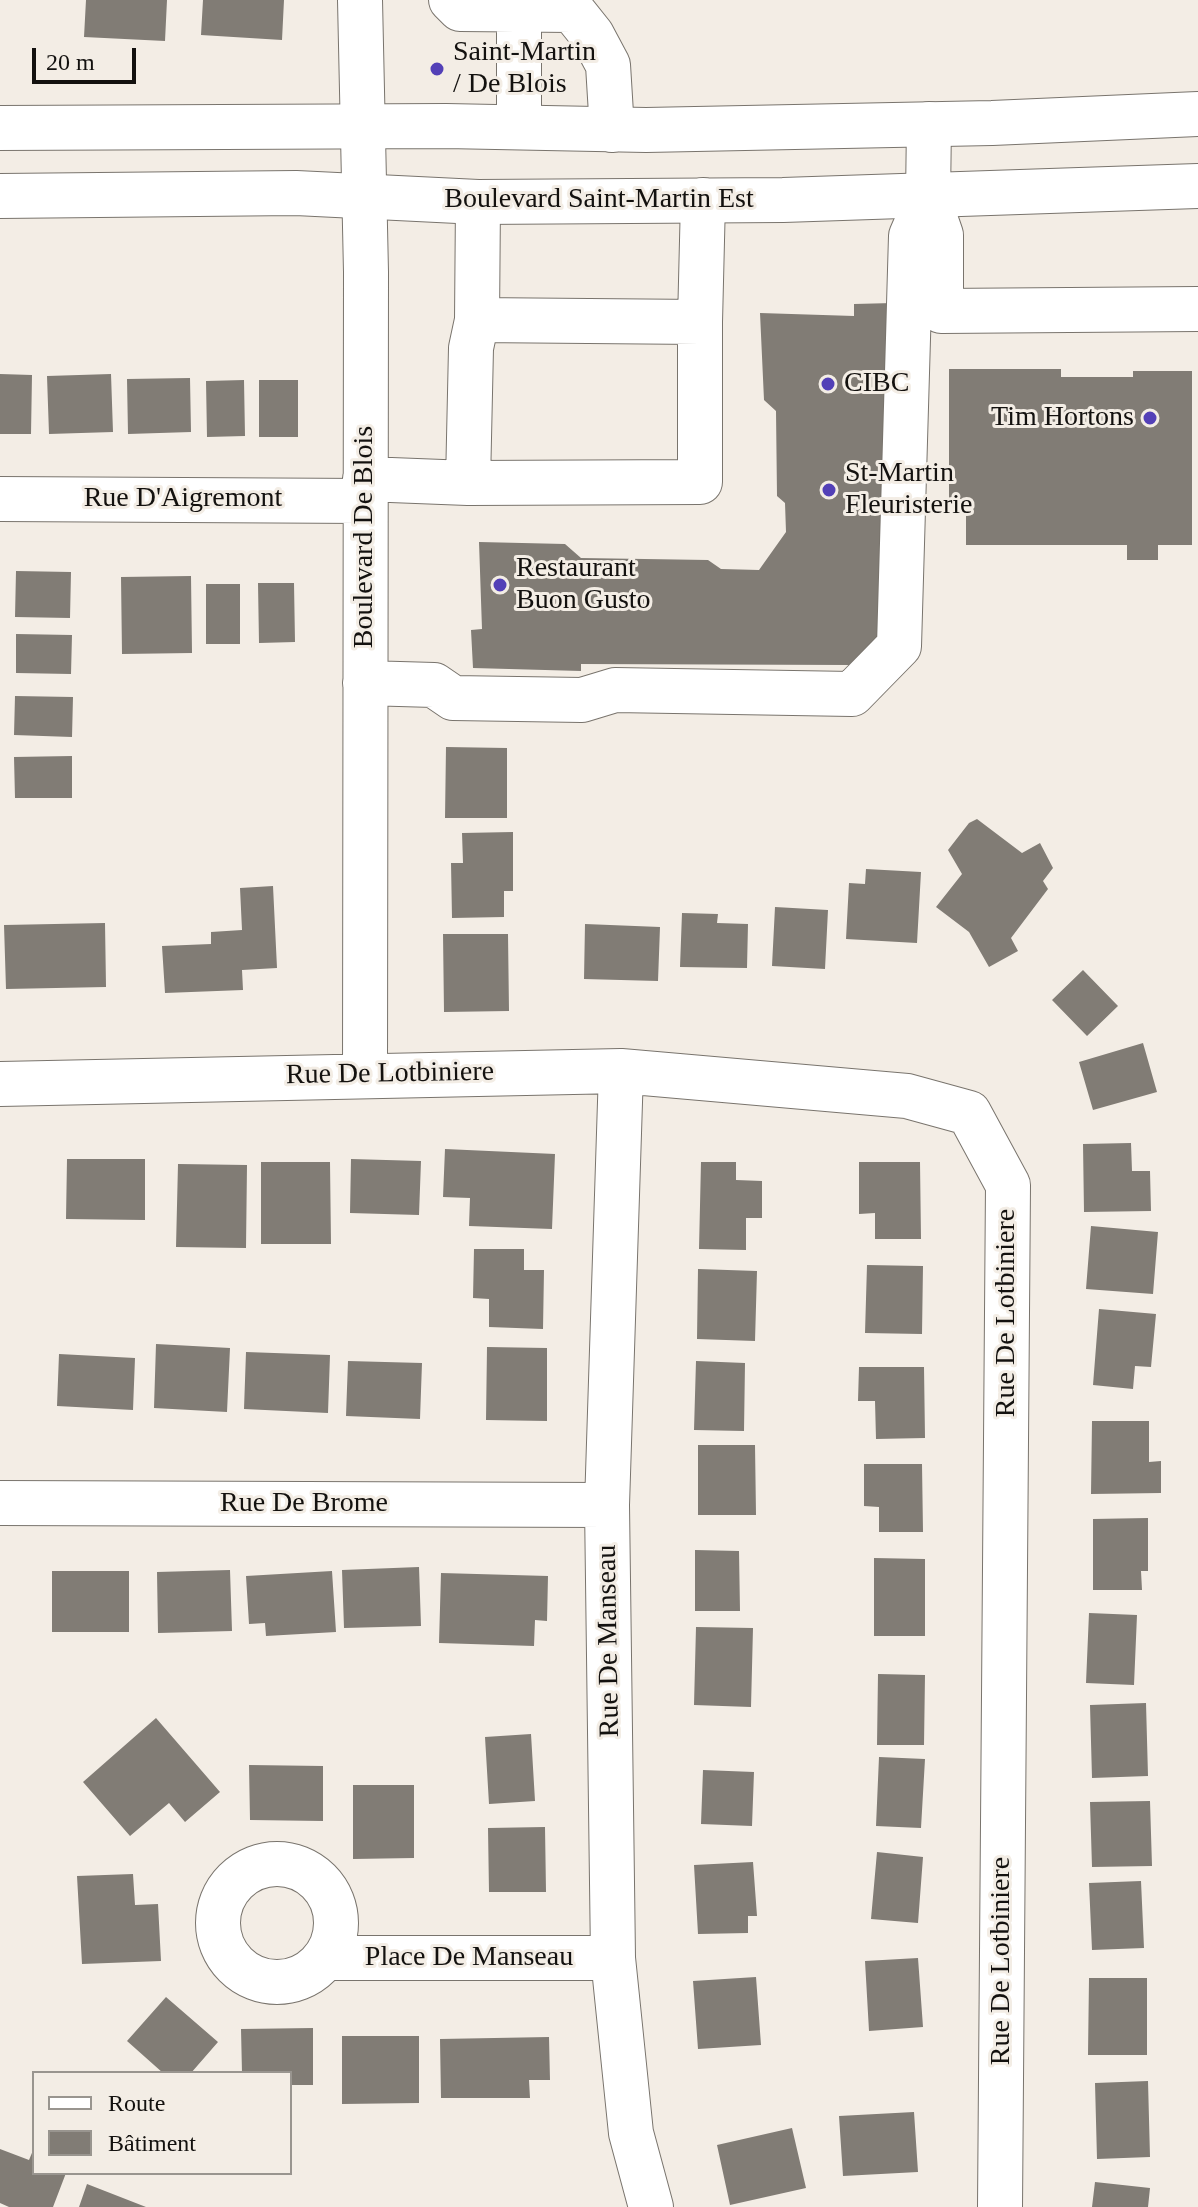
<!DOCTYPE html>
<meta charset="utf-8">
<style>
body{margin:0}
#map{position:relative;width:1198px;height:2207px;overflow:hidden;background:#f3ede5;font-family:Georgia,serif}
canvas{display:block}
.legend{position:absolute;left:32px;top:2071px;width:260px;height:104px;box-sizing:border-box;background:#f3ede5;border:2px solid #99958f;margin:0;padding:10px 14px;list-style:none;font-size:24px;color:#13110f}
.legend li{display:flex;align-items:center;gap:16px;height:40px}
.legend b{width:40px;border:2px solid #99958f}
.scale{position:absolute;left:32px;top:48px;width:104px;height:36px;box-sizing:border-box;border:4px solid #13110f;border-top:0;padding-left:10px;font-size:24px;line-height:28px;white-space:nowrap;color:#13110f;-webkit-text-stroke:6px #f3ede5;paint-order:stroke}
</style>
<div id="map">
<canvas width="1198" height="2207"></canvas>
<ul class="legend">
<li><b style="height:10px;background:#fff"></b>Route</li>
<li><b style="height:22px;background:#817c75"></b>Bâtiment</li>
</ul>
<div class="scale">20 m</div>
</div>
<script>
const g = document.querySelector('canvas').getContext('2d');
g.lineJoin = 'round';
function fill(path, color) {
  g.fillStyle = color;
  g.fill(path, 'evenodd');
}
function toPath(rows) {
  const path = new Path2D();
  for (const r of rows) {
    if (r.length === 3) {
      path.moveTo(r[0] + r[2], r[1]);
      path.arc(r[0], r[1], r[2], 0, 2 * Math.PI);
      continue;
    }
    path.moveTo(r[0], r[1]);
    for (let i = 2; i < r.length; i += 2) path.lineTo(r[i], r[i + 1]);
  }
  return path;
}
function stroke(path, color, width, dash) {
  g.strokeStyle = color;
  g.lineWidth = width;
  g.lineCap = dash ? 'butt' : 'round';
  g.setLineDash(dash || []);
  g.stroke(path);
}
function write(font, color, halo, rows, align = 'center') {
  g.font = font + ' Georgia,serif';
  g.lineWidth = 6;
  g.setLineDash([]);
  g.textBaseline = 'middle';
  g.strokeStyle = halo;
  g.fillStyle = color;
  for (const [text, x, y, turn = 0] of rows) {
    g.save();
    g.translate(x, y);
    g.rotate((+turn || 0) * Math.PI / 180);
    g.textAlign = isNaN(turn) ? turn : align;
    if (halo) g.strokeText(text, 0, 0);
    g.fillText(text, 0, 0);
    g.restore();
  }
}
const building = toPath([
 [86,0,167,0,165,41,84,37],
 [203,0,284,0,282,40,201,35],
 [893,303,884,632,850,665,581,664,581,671,473,668,471,630,482,629,479,542,565,544,581,558,708,560,721,569,759,570,786,532,785,503,777,496,776,411,764,400,760,313,854,316,854,304],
 [949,369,1061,369,1061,377,1133,377,1133,371,1192,371,1192,545,1158,545,1158,560,1127,560,1127,545,966,545,966,499,949,499],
 [0,374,32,375,31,434,0,434],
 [111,374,113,432,49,434,47,376],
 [190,378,191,432,128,434,127,379],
 [244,380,245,436,207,437,206,381],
 [259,380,298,380,298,437,259,437],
 [16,571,71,572,70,618,15,617],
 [191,576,192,653,122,654,121,577],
 [258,583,294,583,295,642,259,643],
 [206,584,240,584,240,644,206,644],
 [16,634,72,635,71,674,16,673],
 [15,696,73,697,72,737,14,735],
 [446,747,507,748,507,818,445,818],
 [72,756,72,798,15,798,14,757],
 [977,819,1022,853,1040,843,1053,868,1043,881,1048,889,1011,938,1018,951,989,967,969,932,936,907,962,874,948,850,969,823],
 [513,832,513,891,504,891,504,917,452,918,451,863,463,863,462,833],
 [866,869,921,872,917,943,846,939,849,883,865,884],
 [273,886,277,968,242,970,243,990,165,993,162,946,211,944,211,932,242,930,240,888],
 [775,907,828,910,825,969,772,966],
 [682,913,718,914,717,923,748,924,747,968,680,967],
 [105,923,106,987,6,989,4,925],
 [585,924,660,927,658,981,584,979],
 [443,934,508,934,509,1011,444,1012],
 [1083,970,1118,1006,1087,1036,1052,1000],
 [1143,1043,1157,1092,1093,1110,1079,1062],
 [1131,1143,1132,1171,1150,1171,1151,1211,1084,1212,1083,1144],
 [445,1149,555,1154,552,1229,469,1226,470,1198,443,1197],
 [67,1159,145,1159,145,1220,66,1219],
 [351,1159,421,1161,419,1215,350,1213],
 [261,1162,330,1162,331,1244,261,1244],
 [701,1162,736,1162,736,1180,762,1181,762,1218,746,1218,746,1250,699,1249],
 [859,1162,920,1162,921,1239,875,1239,875,1213,859,1214],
 [178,1164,247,1165,246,1248,176,1247],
 [1091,1226,1158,1232,1153,1294,1086,1289],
 [474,1249,524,1249,524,1270,544,1270,543,1329,489,1327,489,1299,473,1298],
 [867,1265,923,1266,922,1334,865,1333],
 [698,1269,757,1271,755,1341,697,1339],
 [1099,1309,1156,1314,1151,1367,1135,1366,1133,1389,1093,1385],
 [156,1344,230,1348,227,1412,154,1408],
 [487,1347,547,1348,547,1421,486,1420],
 [246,1352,330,1355,328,1413,244,1409],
 [59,1354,135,1358,133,1410,57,1406],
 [348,1361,422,1363,420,1419,346,1416],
 [696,1361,745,1363,744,1431,694,1430],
 [859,1367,924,1367,925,1438,876,1439,875,1401,858,1401],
 [1092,1421,1149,1421,1149,1462,1161,1461,1161,1493,1091,1494],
 [698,1445,755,1445,756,1515,698,1515],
 [864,1464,922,1464,923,1532,879,1532,879,1507,864,1506],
 [1148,1518,1148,1571,1141,1571,1142,1590,1093,1590,1093,1519],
 [695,1550,739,1551,740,1611,695,1611],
 [874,1558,925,1559,925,1636,874,1636],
 [419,1567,421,1626,344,1628,342,1570],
 [230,1570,232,1631,158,1633,157,1572],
 [52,1571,129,1571,129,1632,52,1632],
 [332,1571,336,1632,266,1636,265,1623,249,1624,246,1576],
 [441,1573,548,1576,547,1621,535,1620,534,1646,439,1643],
 [1089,1613,1137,1615,1134,1685,1086,1683],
 [696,1627,753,1628,751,1707,694,1705],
 [878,1674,925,1675,924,1745,877,1745],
 [1146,1703,1148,1776,1092,1778,1090,1705],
 [156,1718,220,1792,185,1822,169,1803,130,1836,83,1782],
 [531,1734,535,1801,489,1804,485,1737],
 [879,1757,925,1759,921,1828,876,1826],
 [249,1765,323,1766,323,1821,250,1820],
 [703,1770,754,1772,752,1826,701,1824],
 [353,1785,414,1785,414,1858,353,1859],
 [1150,1801,1152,1866,1092,1867,1090,1802],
 [545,1827,546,1892,489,1892,488,1828],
 [877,1852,923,1857,918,1923,871,1919],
 [753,1862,757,1916,748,1916,748,1933,698,1934,694,1865],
 [133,1874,135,1905,158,1904,161,1961,82,1964,77,1876],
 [1141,1881,1144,1948,1092,1950,1089,1883],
 [918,1958,923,2027,869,2031,865,1961],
 [756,1977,761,2045,698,2049,693,1981],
 [1089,1978,1147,1978,1147,2055,1088,2055],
 [166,1997,218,2042,191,2073,163,2073,127,2041],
 [313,2028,313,2085,290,2085,290,2073,242,2073,241,2029],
 [342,2036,419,2036,419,2103,342,2104],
 [549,2037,550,2080,529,2080,530,2098,441,2098,440,2039],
 [1148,2081,1150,2157,1097,2159,1095,2083],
 [914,2112,918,2172,843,2176,839,2116],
 [792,2128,806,2188,730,2205,717,2145],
 [34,2148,34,2173,66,2173,53,2207,9,2207,0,2203,0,2149,29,2160],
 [1095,2182,1150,2188,1148,2207,1092,2207],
 [87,2184,146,2207,79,2207]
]);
const minor = toPath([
 [360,0,366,272,365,1074],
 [451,0,460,9,572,10,592,35,608,65,612,130],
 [929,124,928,197,941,235,941,311,1198,309],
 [519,127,519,10],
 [478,202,477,320,700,322,703,200],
 [365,479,468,483,471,348,477,320],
 [468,483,700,482,700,322],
 [0,499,365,501],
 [365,683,434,685,453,698,582,700,615,690,852,694,899,646,911,236,928,197],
 [621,1071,607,1505,613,1958,631,2133,651,2207],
 [0,1084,621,1071,907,1096,969,1113,1008,1185,1000,2207],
 [0,1503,607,1505],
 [277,1923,59],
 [325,1958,613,1958]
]);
const major = toPath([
 [0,128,446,126,646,130,992,123,1198,114],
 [0,196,296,193,478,202,783,200,1198,186]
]);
const markers = [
 [437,69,8,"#5340b7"],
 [828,384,8,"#5340b7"],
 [1150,418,8,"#5340b7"],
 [829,490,8,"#5340b7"],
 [500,585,8,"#5340b7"]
];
const poiNames = [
 ["Saint-Martin",453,53],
 ["/ De Blois",453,85],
 ["CIBC",844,384],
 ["Tim Hortons",1134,418,"right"],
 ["St-Martin",845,474],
 ["Fleuristerie",845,506],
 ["Restaurant",516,569],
 ["Buon Gusto",516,601]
];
const streetNames = [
 ["Boulevard Saint-Martin Est",599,200],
 ["Rue D'Aigremont",183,499],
 ["Boulevard De Blois",365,537,-90],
 ["Rue De Lotbiniere",390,1074,-1],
 ["Rue De Lotbiniere",1007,1313,-90],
 ["Rue De Brome",304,1504],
 ["Rue De Manseau",609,1641,-91],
 ["Place De Manseau",469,1958],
 ["Rue De Lotbiniere",1002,1961,-90]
];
fill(building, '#817c75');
stroke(minor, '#79746d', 46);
stroke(major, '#79746d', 46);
stroke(minor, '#fff', 44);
stroke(major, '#fff', 44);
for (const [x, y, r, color] of markers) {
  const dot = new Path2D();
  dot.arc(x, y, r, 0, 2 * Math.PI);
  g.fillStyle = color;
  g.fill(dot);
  stroke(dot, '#f3ede5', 3);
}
write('28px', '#13110f', '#f3ede5', poiNames, 'left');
write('28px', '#13110f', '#f3ede5', streetNames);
</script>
